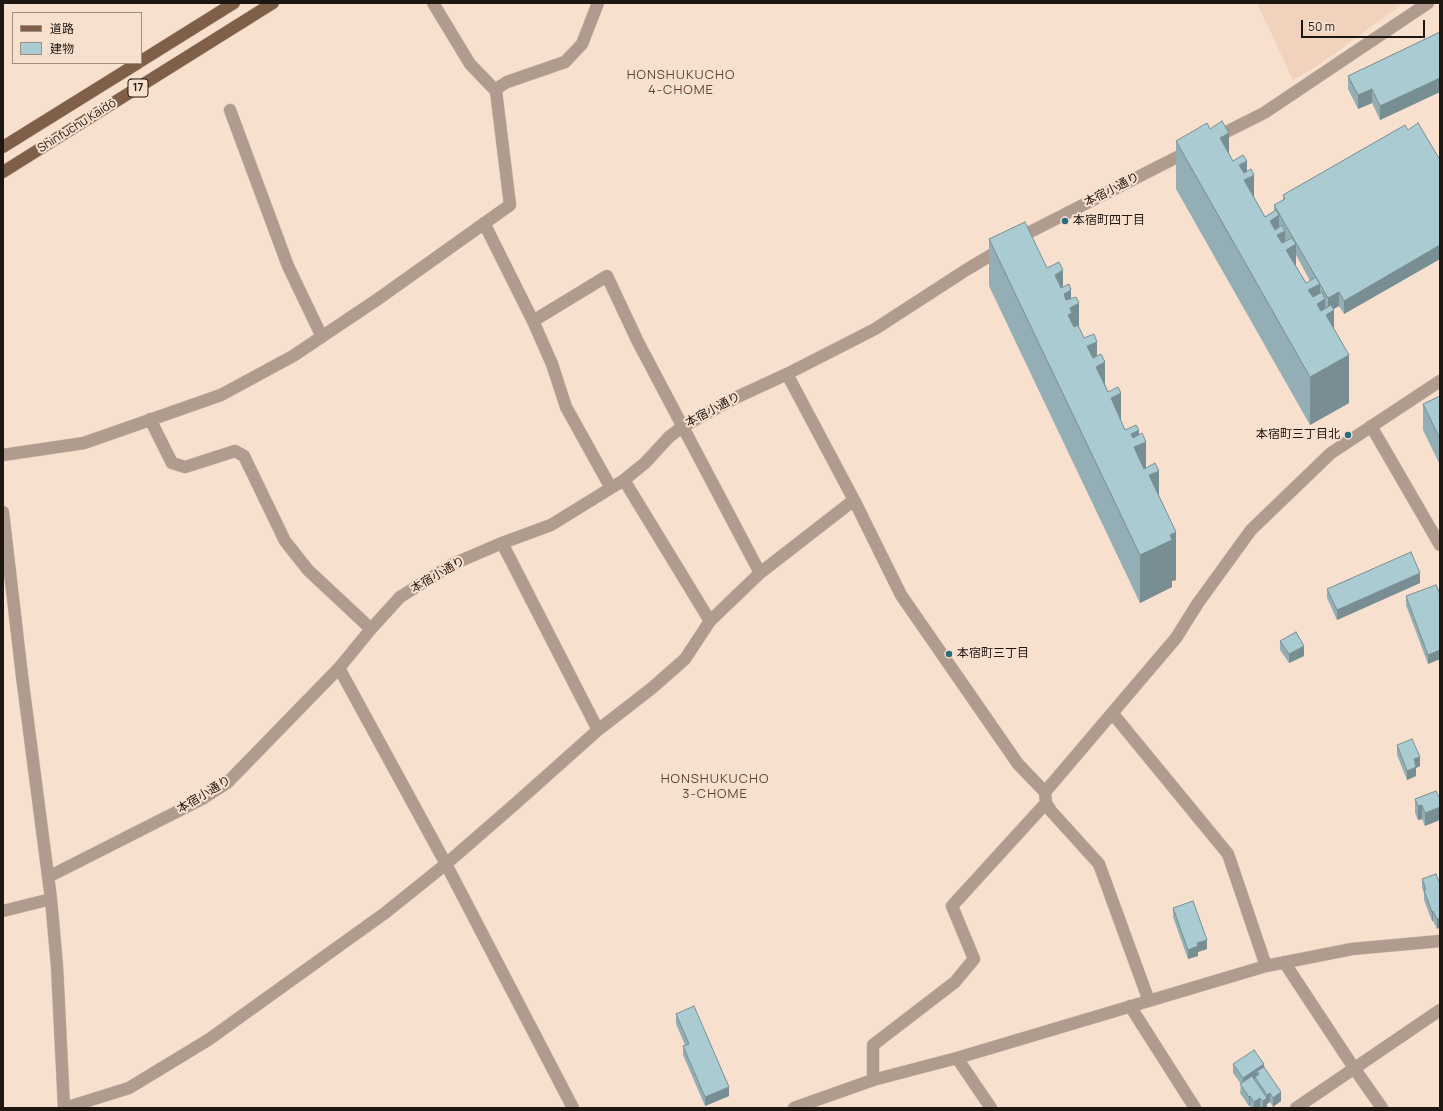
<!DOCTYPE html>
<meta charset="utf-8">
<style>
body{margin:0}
#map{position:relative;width:1443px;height:1111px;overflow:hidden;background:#f8e0cf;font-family:Manrope,"Noto Sans JP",sans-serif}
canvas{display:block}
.frame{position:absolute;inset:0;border:4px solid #1e1610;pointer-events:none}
.legend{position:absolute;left:12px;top:12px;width:130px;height:52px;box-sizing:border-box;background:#f8e0cf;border:1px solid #a18f83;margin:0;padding:5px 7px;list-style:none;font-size:12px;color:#1e1610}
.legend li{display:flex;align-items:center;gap:8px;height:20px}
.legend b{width:20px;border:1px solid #a18f83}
.scale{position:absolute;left:1301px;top:20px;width:124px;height:18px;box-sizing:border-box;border:2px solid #1e1610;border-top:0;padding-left:5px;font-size:12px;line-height:14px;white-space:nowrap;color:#1e1610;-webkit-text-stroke:3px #f8e0cf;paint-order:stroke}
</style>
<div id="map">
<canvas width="1443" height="1111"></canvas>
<div class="frame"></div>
<ul class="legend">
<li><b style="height:5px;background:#7f5f47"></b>道路</li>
<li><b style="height:11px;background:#abcbd2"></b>建物</li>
</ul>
<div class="scale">50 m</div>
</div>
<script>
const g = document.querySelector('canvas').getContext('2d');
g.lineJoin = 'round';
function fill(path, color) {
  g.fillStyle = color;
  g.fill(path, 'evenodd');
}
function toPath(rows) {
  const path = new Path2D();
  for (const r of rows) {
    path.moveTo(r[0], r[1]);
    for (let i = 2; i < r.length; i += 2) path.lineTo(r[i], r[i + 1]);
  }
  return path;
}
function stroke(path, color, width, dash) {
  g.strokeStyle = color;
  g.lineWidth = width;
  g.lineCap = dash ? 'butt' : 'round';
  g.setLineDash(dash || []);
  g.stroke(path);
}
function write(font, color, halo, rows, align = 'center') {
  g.font = font + ' Manrope,"Noto Sans JP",sans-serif';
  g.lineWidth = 4;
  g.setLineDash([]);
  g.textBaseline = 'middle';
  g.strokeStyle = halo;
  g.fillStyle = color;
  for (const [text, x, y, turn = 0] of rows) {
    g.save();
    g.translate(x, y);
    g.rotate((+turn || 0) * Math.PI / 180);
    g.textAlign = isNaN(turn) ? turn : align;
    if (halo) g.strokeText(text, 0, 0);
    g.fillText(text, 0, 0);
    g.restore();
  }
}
const built = toPath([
 [1257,3,1404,3,1317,66,1293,80]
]);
const street = toPath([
 [496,91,499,87,507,82,565,62,582,44,598,3],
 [230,110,288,266,322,337],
 [1214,138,1264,113,1428,3],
 [484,223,533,321,552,364,566,407,611,488],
 [533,321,607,276,638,342,760,573],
 [787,374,854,500,901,595,1018,764,1045,792,1046,803,1051,811,1099,864,1149,1001],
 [150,419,172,463,185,467,235,451,244,456,285,541,308,570,371,629],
 [1371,426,1440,545],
 [3,455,84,443,221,395,293,356,378,299,510,205,496,91,470,64,433,3],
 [624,480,710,621],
 [3,512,22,676,51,899,57,966,64,1108],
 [502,543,598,730],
 [339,668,446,864,573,1108],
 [1113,714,1228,854,1266,966],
 [1045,792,1176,638,1198,603,1251,530,1331,453,1440,381],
 [48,877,202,799,227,783,339,668,371,629,400,597,453,564,502,543,551,525,624,480,645,463,669,437,682,427,735,398,787,374,875,329,966,270,1028,233,1189,151],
 [3,911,51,899],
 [1284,962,1354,1068,1382,1108],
 [1130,1006,1195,1108],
 [957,1058,991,1108],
 [873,1080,873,1045,955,982,974,959,952,906,1046,803],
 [65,1108,129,1088,208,1040,385,913,446,864,515,804,598,730,652,688,685,659,710,621,760,573,854,500],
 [794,1108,873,1080,957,1058,1266,966,1352,949,1440,941],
 [1296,1108,1440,1010]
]);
const primary = toPath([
 [141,61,234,3],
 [3,147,138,63],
 [3,172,273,3]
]);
const wall = toPath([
 [1440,32,1440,92,1380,120,1372,103,1358,109,1348,89,1348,76],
 [1408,130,1440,160,1440,259,1344,314,1339,306,1334,309,1334,330,1349,403,1310,425,1176,189,1176,141,1229,154,1233,161,1247,172,1254,197,1265,217,1274,211,1274,205,1283,200,1283,195],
 [1296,255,1310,281,1306,283,1296,266],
 [989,239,1047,268,1063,287,1071,298,1079,328,1084,338,1097,356,1105,384,1125,430,1139,435,1146,468,1159,496,1176,580,1172,581,1172,587,1140,603,989,286],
 [1440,396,1440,465,1423,430,1423,404],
 [1420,583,1337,620,1327,598,1327,589],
 [1440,594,1440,659,1428,664,1406,605,1406,596],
 [1280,641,1304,656,1289,663,1280,650],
 [1397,745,1420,766,1416,768,1416,776,1407,780,1397,755],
 [1439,797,1425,826,1422,819,1418,820,1415,813,1415,799],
 [1422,879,1440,884,1440,927,1437,929,1433,921,1432,921,1424,900,1424,893,1422,888],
 [1173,908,1207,949,1198,952,1198,956,1188,959,1173,917],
 [1440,970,1440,977,1439,976,1439,971],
 [676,1014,729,1096,705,1106,683,1055,683,1046,685,1045,676,1024],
 [1233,1064,1264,1067,1281,1101,1273,1107,1270,1102,1267,1104,1267,1103,1266,1108,1261,1108,1260,1107,1259,1108,1252,1108,1250,1106,1249,1106,1240,1093,1241,1084,1233,1073]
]);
const shadedWall = toPath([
 [1440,78,1440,92,1380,120,1380,106],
 [1372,89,1372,103,1358,109,1358,95],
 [1229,133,1229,181,1220,138],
 [1247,161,1247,179,1254,175,1254,223,1239,165],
 [1279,215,1279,234,1285,231,1285,279,1270,221],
 [1296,244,1296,292,1286,250],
 [1440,245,1440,259,1344,314,1344,301],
 [1063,270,1063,318,1055,275],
 [1320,284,1320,302,1325,299,1325,346,1308,290],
 [1071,290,1071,307,1079,303,1079,351,1072,354,1064,294],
 [1339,292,1339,306,1328,312,1328,298],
 [1334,310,1334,358,1326,315],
 [1097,342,1097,366,1105,362,1105,410,1087,346],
 [1349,355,1349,403,1310,425,1310,377],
 [1121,393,1121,440,1111,398],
 [1139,430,1139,445,1146,442,1146,489,1134,495,1131,434],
 [1159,471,1159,518,1149,475],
 [1176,532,1176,580,1172,581,1172,587,1140,603,1140,555,1170,535],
 [1420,573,1420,583,1337,620,1337,610],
 [1304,646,1304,656,1289,663,1289,654],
 [1440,650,1440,659,1428,664,1428,655],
 [1420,757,1420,766,1416,768,1416,776,1407,780,1407,771,1414,759],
 [1422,805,1422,819,1418,820,1418,806],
 [1440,807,1440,820,1425,826,1425,813],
 [1433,911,1433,921,1432,921,1432,912],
 [1440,918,1440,927,1437,929,1437,919],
 [1207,940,1207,949,1198,952,1198,956,1188,959,1188,950,1197,943],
 [1264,1064,1264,1073,1259,1074,1257,1071,1257,1078,1255,1077,1255,1079,1243,1087,1243,1078],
 [729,1087,729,1096,705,1106,705,1097],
 [1281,1092,1281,1101,1273,1107,1273,1098],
 [1270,1093,1270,1102,1267,1104,1267,1095],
 [1250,1096,1250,1106,1249,1106,1249,1097],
 [1260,1098,1260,1107,1259,1108,1254,1108,1254,1102],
 [1267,1098,1267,1108,1263,1108,1263,1101]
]);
const building = toPath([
 [1440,32,1440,78,1380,106,1372,89,1358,95,1348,76,1440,32],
 [1222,121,1229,133,1220,138,1233,161,1243,155,1247,161,1239,165,1244,173,1251,169,1254,175,1244,180,1265,217,1276,210,1279,215,1270,221,1275,230,1282,225,1285,231,1277,235,1282,243,1292,238,1296,244,1286,250,1306,283,1316,277,1320,284,1308,290,1313,297,1322,292,1325,299,1317,304,1321,311,1331,305,1334,310,1326,315,1349,355,1310,377,1176,141,1207,123,1210,129,1222,121],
 [1418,123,1440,160,1440,245,1344,301,1339,292,1328,298,1274,205,1285,199,1283,195,1405,125,1408,130,1418,123],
 [1025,222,1047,268,1059,262,1063,270,1055,275,1061,288,1069,284,1071,290,1064,294,1066,300,1076,297,1079,303,1070,308,1072,313,1068,315,1074,327,1078,325,1084,338,1094,334,1097,342,1087,346,1093,358,1101,354,1105,362,1096,367,1108,392,1118,387,1121,393,1111,398,1125,430,1136,425,1139,430,1131,434,1133,438,1142,433,1146,442,1134,447,1144,469,1155,463,1159,471,1149,475,1176,532,1170,535,1172,540,1140,555,989,239,1025,222],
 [1440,396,1440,439,1423,404,1440,396],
 [1411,552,1420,573,1337,610,1327,589,1411,552],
 [1436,585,1440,594,1440,650,1428,655,1406,596,1436,585],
 [1296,632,1304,646,1289,654,1280,641,1296,632],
 [1412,739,1420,757,1414,759,1416,767,1407,771,1397,745,1412,739],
 [1436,791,1439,797,1440,797,1440,807,1425,813,1422,805,1418,806,1415,799,1436,791],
 [1436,874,1440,884,1440,918,1437,919,1433,911,1432,912,1424,890,1426,889,1422,879,1436,874],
 [1193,901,1207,940,1197,943,1198,946,1188,950,1173,908,1193,901],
 [694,1006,729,1087,705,1097,683,1046,689,1044,676,1014,694,1006],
 [1254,1050,1264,1064,1243,1078,1233,1064,1254,1050],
 [1264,1067,1281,1092,1273,1098,1270,1093,1267,1095,1255,1077,1259,1074,1257,1071,1264,1067],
 [1252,1076,1267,1098,1263,1101,1260,1098,1254,1102,1250,1096,1249,1097,1240,1084,1252,1076]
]);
const markers = [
 [1065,221,4,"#276d7b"],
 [1348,435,4,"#276d7b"],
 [949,654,4,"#276d7b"]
];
const shields = [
 [138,88,20]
];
const shieldNames = [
 ["17",138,88]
];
const streetNames = [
 ["Shinfuchu Kaidō",77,126,-32],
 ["本宿小通り",1112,190,-27],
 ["本宿小通り",713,410,-28],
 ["本宿小通り",438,575,-30],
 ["本宿小通り",204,795,-31]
];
const poiNames = [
 ["本宿町四丁目",1073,221],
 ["本宿町三丁目北",1340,435,"right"],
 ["本宿町三丁目",957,654]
];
const neighbourhoodNames = [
 ["HONSHUKUCHO",681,75],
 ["4-CHOME",681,90],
 ["HONSHUKUCHO",715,779],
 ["3-CHOME",715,794]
];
fill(built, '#f1d2bc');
stroke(street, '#d1bcad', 13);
stroke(primary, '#d1bcad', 13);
stroke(street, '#af9c8f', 12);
stroke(primary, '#7f5f47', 12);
fill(wall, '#93afb5');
fill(shadedWall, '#788e93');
fill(building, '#abcbd2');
stroke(building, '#788e93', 1);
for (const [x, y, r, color] of markers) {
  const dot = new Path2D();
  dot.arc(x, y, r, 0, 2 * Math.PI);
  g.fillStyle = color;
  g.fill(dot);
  stroke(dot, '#f8e0cf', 1.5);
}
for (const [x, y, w] of shields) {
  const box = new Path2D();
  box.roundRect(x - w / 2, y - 9, w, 18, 3);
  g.fillStyle = '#f8e0cf';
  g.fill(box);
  stroke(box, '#1e1610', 1);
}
write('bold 11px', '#1e1610', null, shieldNames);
write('12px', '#1e1610', '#f8e0cf', streetNames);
write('12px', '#1e1610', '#f8e0cf', poiNames, 'left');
g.letterSpacing = '1px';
write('13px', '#5b4739', '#f8e0cf', neighbourhoodNames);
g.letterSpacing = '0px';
</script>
